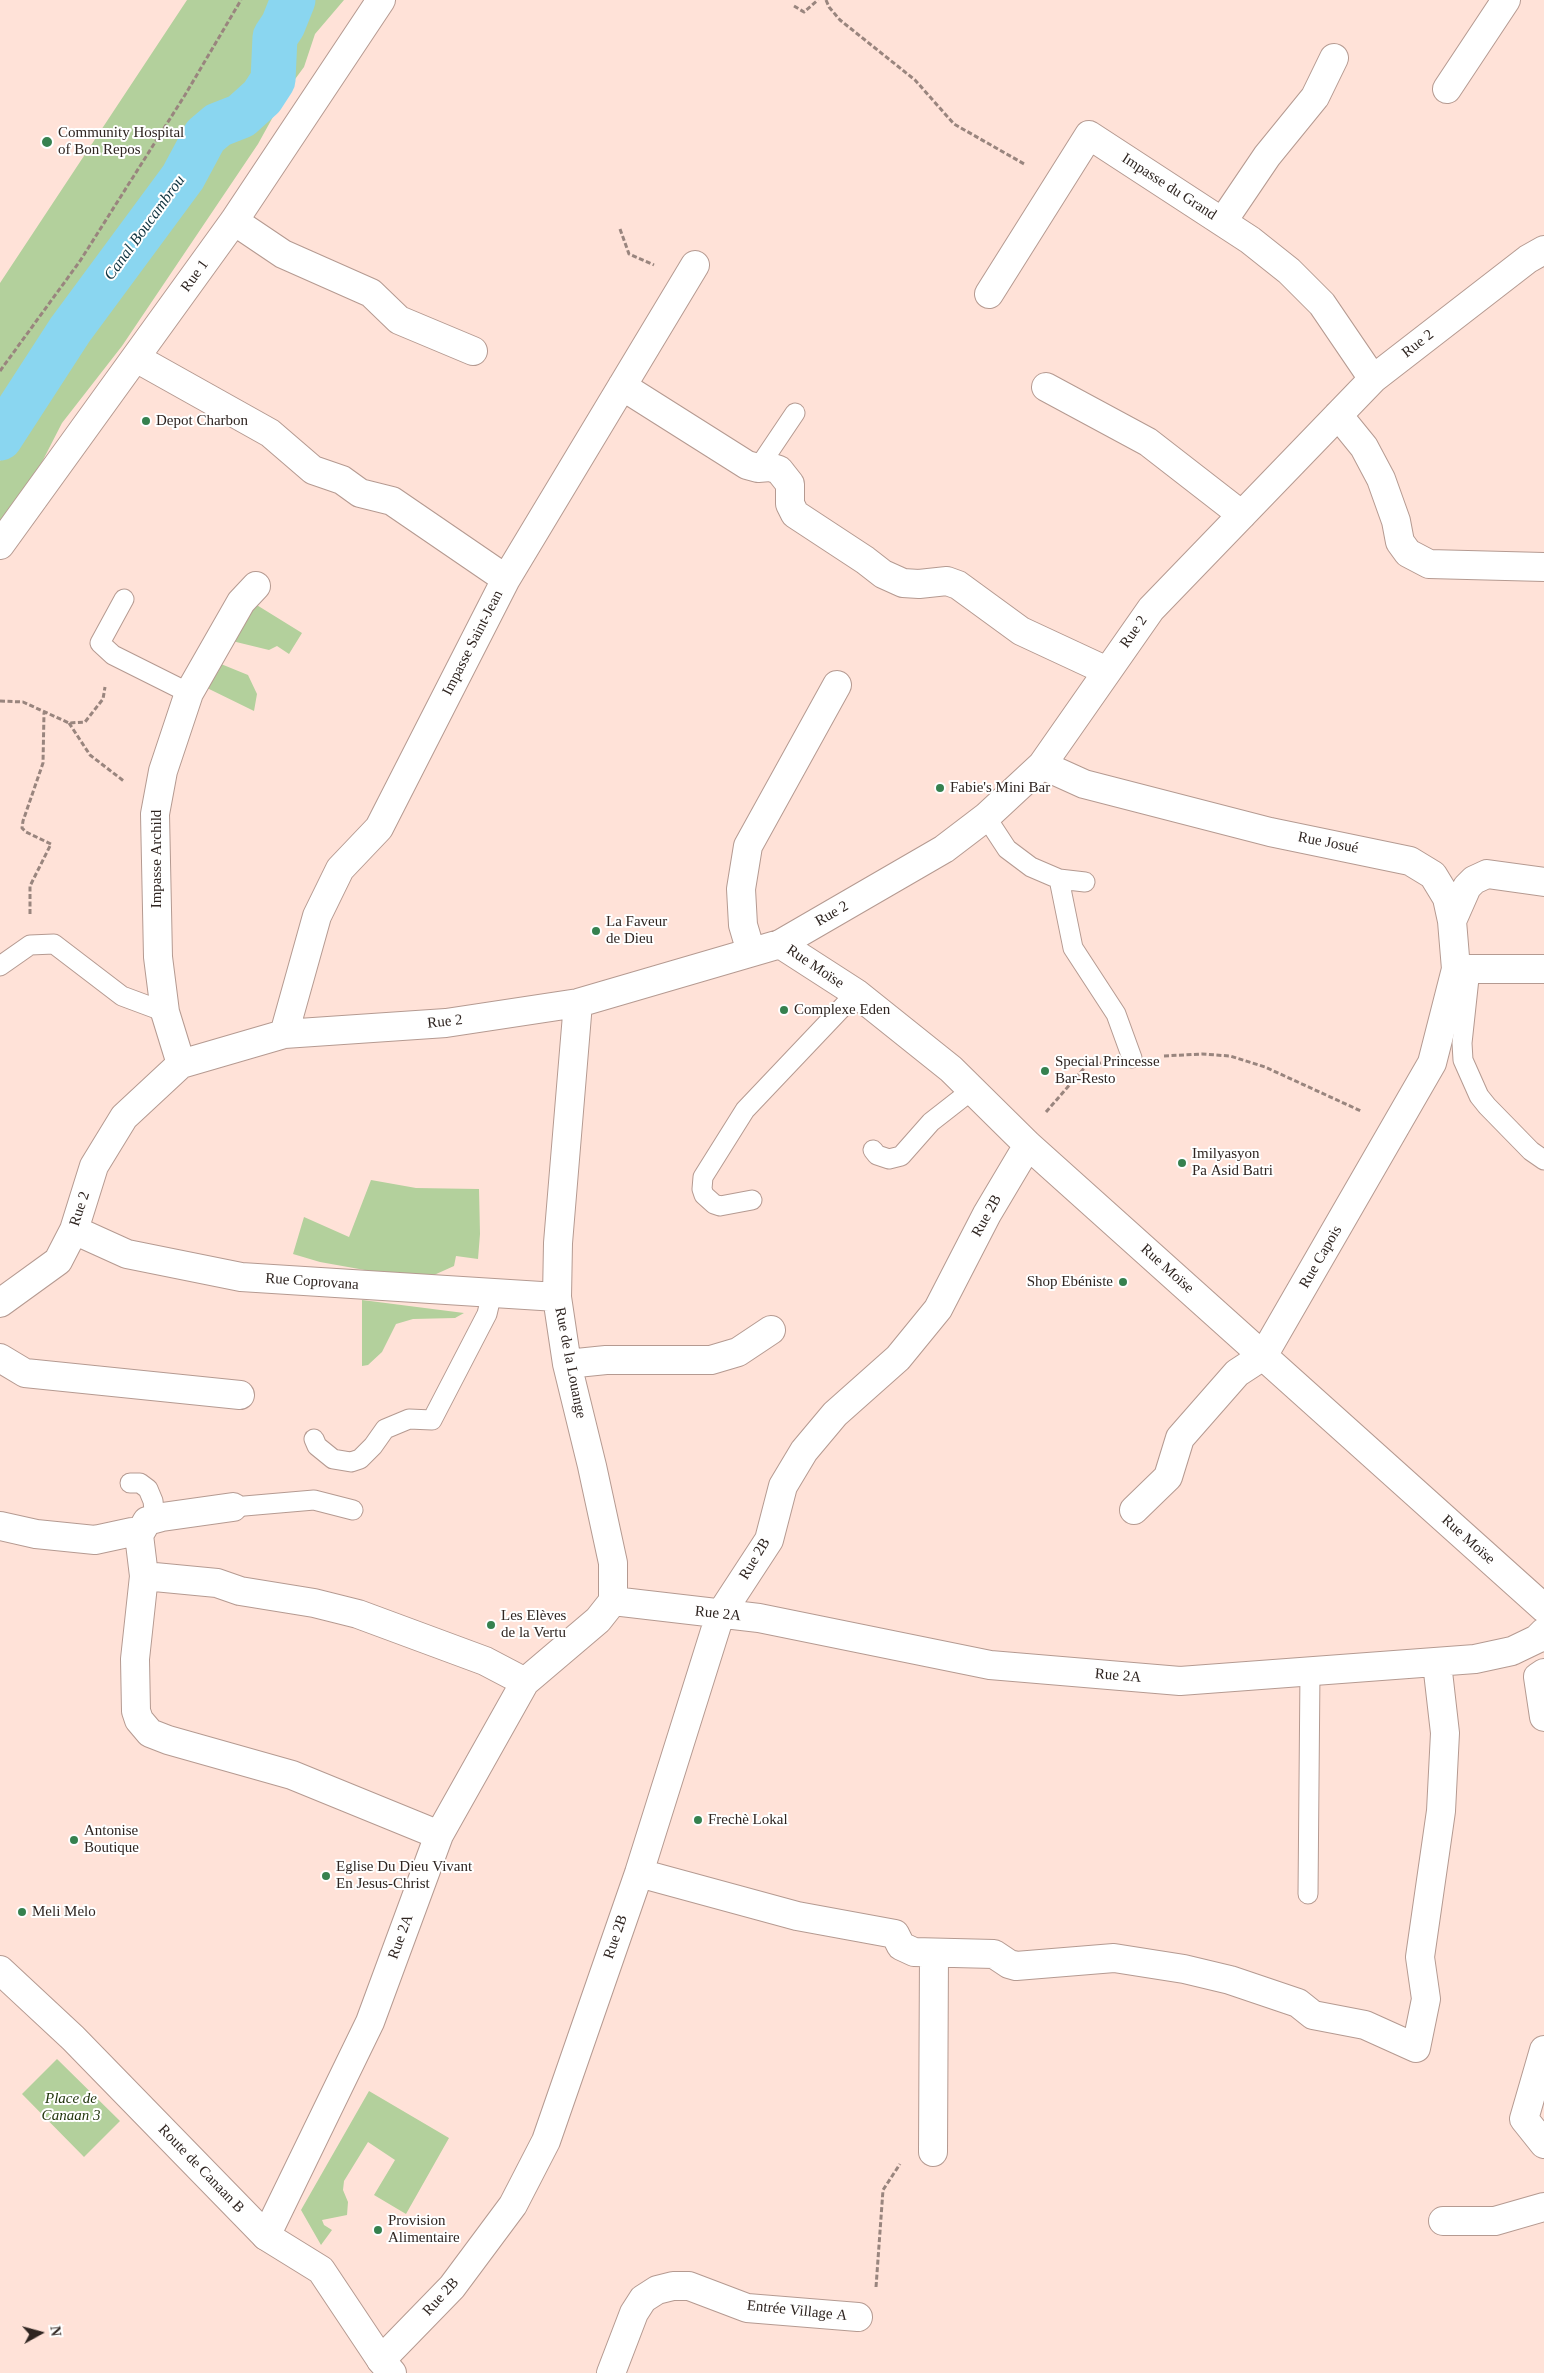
<!DOCTYPE html>
<meta charset="utf-8">
<style>
body{margin:0}
#map{position:relative;width:1544px;height:2373px;overflow:hidden;background:#ffe2d8;font-family:"Times New Roman",serif}
canvas{display:block}
.north{position:absolute;left:15px;top:2308px;width:50px;height:50px;-webkit-text-stroke:4px #fff;paint-order:stroke;rotate:83deg;font-size:14px;font-weight:700;line-height:20px;text-align:center;color:#2f2521}
.north::after{content:'';display:block;margin:auto;width:18px;height:22px;background:#2f2521;clip-path:polygon(50% 0,100% 100%,50% 72%,0 100%)}
</style>
<div id="map">
<canvas width="1544" height="2373"></canvas>
<div class="north">N</div>
</div>
<script>
const g = document.querySelector('canvas').getContext('2d');
g.lineJoin = 'round';
function fill(path, color) {
  g.fillStyle = color;
  g.fill(path, 'evenodd');
}
function toPath(rows) {
  const path = new Path2D();
  for (const r of rows) {
    path.moveTo(r[0], r[1]);
    for (let i = 2; i < r.length; i += 2) path.lineTo(r[i], r[i + 1]);
  }
  return path;
}
function stroke(path, color, width, dash) {
  g.strokeStyle = color;
  g.lineWidth = width;
  g.lineCap = dash ? 'butt' : 'round';
  g.setLineDash(dash || []);
  g.stroke(path);
}
function write(font, color, halo, rows, align = 'center') {
  g.font = font + ' "Times New Roman",serif';
  g.lineWidth = 4;
  g.setLineDash([]);
  g.textBaseline = 'middle';
  g.strokeStyle = halo;
  g.fillStyle = color;
  for (const [text, x, y, turn = 0] of rows) {
    g.save();
    g.translate(x, y);
    g.rotate((+turn || 0) * Math.PI / 180);
    g.textAlign = isNaN(turn) ? turn : align;
    if (halo) g.strokeText(text, 0, 0);
    g.fillText(text, 0, 0);
    g.restore();
  }
}
const green = toPath([
 [187,0,284,0,260,50,256,75,239,99,210,118,173,161,125,243,20,387,0,423,0,283],
 [302,0,344,0,315,34,304,67,290,86,258,144,122,346,62,423,42,462,0,522,0,461,16,429,116,284,158,240,221,133,243,124,258,112,271,97,278,84,282,65,282,41,292,25],
 [247,599,302,633,289,654,277,646,269,650,232,641],
 [221,664,248,675,257,694,254,711,205,687,213,669,218,672],
 [371,1180,416,1188,479,1189,480,1234,478,1259,456,1256,454,1266,434,1275,404,1277,320,1262,293,1254,304,1217,349,1237],
 [362,1300,464,1313,455,1318,413,1319,396,1324,382,1352,368,1365,362,1366],
 [57,2059,120,2121,84,2157,22,2094],
 [369,2091,449,2138,406,2214,374,2195,395,2160,368,2142,344,2181,343,2190,348,2202,347,2215,322,2220,324,2225,332,2230,321,2245,301,2210]
]);
const canal = toPath([
 [0,438,70,330,183,177,205,136,218,125,241,116,262,97,273,80,275,37,283,25,293,0]
]);
const path = toPath([
 [826,0,829,7,840,20,915,80,954,124,1026,165],
 [794,6,804,12,818,0],
 [620,229,629,254,654,265],
 [0,371,80,261,185,95,241,0],
 [0,701,23,702,69,723,85,722,103,699,105,687],
 [69,723,90,755,125,782],
 [30,914,30,886,51,844,26,832,22,828,23,821,43,763,44,713],
 [1164,1056,1202,1054,1230,1056,1265,1067,1361,1111],
 [1046,1112,1086,1066,1101,1063],
 [876,2287,883,2190,900,2164]
]);
const lane = toPath([
 [758,468,795,413],
 [124,599,100,643,113,655,189,693],
 [986,817,1007,849,1031,867,1059,879,1085,882],
 [1059,879,1073,948,1116,1014,1132,1058],
 [0,966,30,945,54,944,122,996,165,1012],
 [1470,969,1462,1043,1463,1060,1479,1096,1487,1106,1531,1151,1544,1160],
 [873,1150,877,1155,889,1159,901,1156,931,1122,972,1090],
 [752,1200,720,1206,714,1204,704,1195,702,1189,703,1177,745,1110,856,993],
 [314,1439,317,1446,333,1459,351,1462,360,1459,373,1446,385,1429,409,1419,432,1420,487,1314,492,1293],
 [130,1483,140,1483,148,1489,153,1501,155,1519],
 [233,1507,314,1500,353,1510],
 [1308,1894,1310,1671]
]);
const street = toPath([
 [1447,89,1506,0],
 [234,221,283,254,371,293,399,320,473,351],
 [1223,221,1267,156,1315,97,1334,58],
 [989,294,1089,135,1250,240,1289,271,1322,304,1373,379],
 [136,358,270,433,313,470,342,480,360,493,392,501,506,579],
 [622,386,747,465,758,468,770,467,779,470,790,484,790,504,795,514,865,560,883,574,903,583,919,584,947,581,958,585,1021,631,1107,671],
 [1046,387,1148,442,1242,515],
 [1338,415,1364,447,1381,479,1396,521,1400,542,1408,553,1429,564,1544,567],
 [0,545,234,221,381,0],
 [1042,765,1084,784,1270,832,1410,861,1433,875,1447,898,1452,921,1456,969,1544,969],
 [1452,921,1467,887,1474,880,1487,874,1544,882],
 [780,944,856,993,951,1069,1028,1145,1544,1608],
 [751,952,743,925,741,889,748,846,837,685],
 [578,1003,558,1243,557,1297,567,1364,592,1466,613,1563,613,1601],
 [284,1034,317,916,340,869,379,828,506,579,695,265],
 [181,1064,165,1012,158,957,155,814,163,771,189,693,241,602,256,586],
 [74,1230,127,1254,241,1277,557,1297],
 [0,1303,58,1261,74,1230,94,1166,124,1117,181,1064,284,1034,446,1023,578,1003,780,944,944,849,986,817,1042,765,1151,609,1373,379,1528,259,1544,250],
 [0,1358,25,1373,240,1395],
 [567,1364,606,1360,711,1360,738,1352,771,1330],
 [1134,1510,1168,1477,1180,1438,1237,1373,1263,1356,1432,1063,1456,969],
 [0,1526,36,1534,95,1540,132,1532,139,1535,144,1576,135,1659,136,1711,139,1720,150,1733,168,1740,292,1775,439,1835],
 [139,1535,147,1521,162,1517,233,1507],
 [144,1576,217,1583,240,1591,314,1603,358,1614,485,1661,525,1682],
 [1544,1673,1538,1677,1544,1717],
 [639,1873,797,1916,895,1934,901,1946,914,1952,994,1954,1009,1964,1016,1966,1114,1958,1184,1969,1230,1980,1298,2003,1313,2015,1365,2025,1416,2048,1426,1999,1420,1957,1441,1811,1445,1733,1437,1663],
 [1544,2050,1524,2119,1544,2144],
 [933,2152,934,1953],
 [1443,2221,1495,2221,1544,2207],
 [266,2236,370,2022,439,1835,525,1682,598,1620,613,1601,759,1618,990,1665,1180,1681,1475,1659,1512,1651,1537,1639,1544,1632],
 [381,2360,452,2287,513,2205,546,2141,639,1873,720,1615,769,1540,783,1486,804,1451,835,1414,898,1358,938,1309,987,1214,1028,1145],
 [611,2373,634,2313,643,2299,657,2290,673,2286,689,2286,747,2308,858,2317]
]);
const secondary = toPath([
 [0,1970,73,2038,266,2236,321,2270,381,2360,392,2373]
]);
const markers = [
 [47,142,6,"#36814f"],
 [146,421,5,"#36814f"],
 [940,788,5,"#36814f"],
 [596,931,5,"#36814f"],
 [784,1010,5,"#36814f"],
 [1045,1071,5,"#36814f"],
 [1182,1163,5,"#36814f"],
 [1123,1282,5,"#36814f"],
 [491,1625,5,"#36814f"],
 [698,1820,5,"#36814f"],
 [74,1840,5,"#36814f"],
 [326,1876,5,"#36814f"],
 [22,1912,5,"#36814f"],
 [378,2230,5,"#36814f"]
];
const poiNames = [
 ["Community Hospital",58,133],
 ["of Bon Repos",58,150],
 ["Depot Charbon",156,421],
 ["Fabie's Mini Bar",950,788],
 ["La Faveur",606,922],
 ["de Dieu",606,939],
 ["Complexe Eden",794,1010],
 ["Special Princesse",1055,1062],
 ["Bar-Resto",1055,1079],
 ["Imilyasyon",1192,1154],
 ["Pa Asid Batri",1192,1171],
 ["Shop Ebéniste",1113,1282,"right"],
 ["Les Elèves",501,1616],
 ["de la Vertu",501,1633],
 ["Frechè Lokal",708,1820],
 ["Antonise",84,1831],
 ["Boutique",84,1848],
 ["Eglise Du Dieu Vivant",336,1867],
 ["En Jesus-Christ",336,1884],
 ["Meli Melo",32,1912],
 ["Provision",388,2221],
 ["Alimentaire",388,2238]
];
const streetNames = [
 ["Impasse du Grand",1169,187,33],
 ["Rue 1",195,276,-54],
 ["Rue 2",1418,344,-38],
 ["Rue 2",1134,632,-55],
 ["Impasse Saint-Jean",473,643,-63],
 ["Rue Josué",1328,843,11],
 ["Impasse Archild",157,859,-90],
 ["Rue 2",832,914,-30],
 ["Rue Moïse",815,967,34],
 ["Rue 2",445,1022,-6],
 ["Rue 2",80,1209,-72],
 ["Rue 2B",987,1216,-61],
 ["Rue Capois",1321,1257,-60],
 ["Rue Moïse",1167,1269,42],
 ["Rue Coprovana",312,1282,4],
 ["Rue de la Louange",570,1363,79],
 ["Rue Moïse",1468,1540,42],
 ["Rue 2B",755,1559,-59],
 ["Rue 2A",718,1614,6],
 ["Rue 2A",1118,1676,5],
 ["Rue 2A",401,1937,-70],
 ["Rue 2B",616,1937,-71],
 ["Route de Canaan B",201,2169,46],
 ["Rue 2B",441,2297,-48],
 ["Entrée Village A",797,2311,6]
];
const parkNames = [
 ["Place de",71,2099],
 ["Canaan 3",71,2116]
];
const waterNames = [
 ["Canal Boucambrou",145,228,-54]
];
fill(green, '#b3d09c');
stroke(canal, '#8ad6f0', 45);
stroke(lane, '#b59a91', 21);
stroke(street, '#b59a91', 30);
stroke(secondary, '#b59a91', 30);
stroke(path, '#99857e', 3, [5, 2.5]);
stroke(lane, '#fff', 19);
stroke(street, '#fff', 28);
stroke(secondary, '#fff', 28);
for (const [x, y, r, color] of markers) {
  const dot = new Path2D();
  dot.arc(x, y, r, 0, 2 * Math.PI);
  g.fillStyle = color;
  g.fill(dot);
  stroke(dot, '#fff', 2);
}
write('15px', '#2f2521', '#fff', poiNames, 'left');
write('15px', '#2f2521', '#fff', streetNames);
write('italic 15px', '#1e3209', '#fff', parkNames);
write('italic 16px', '#0e323e', '#fff', waterNames);
</script>
